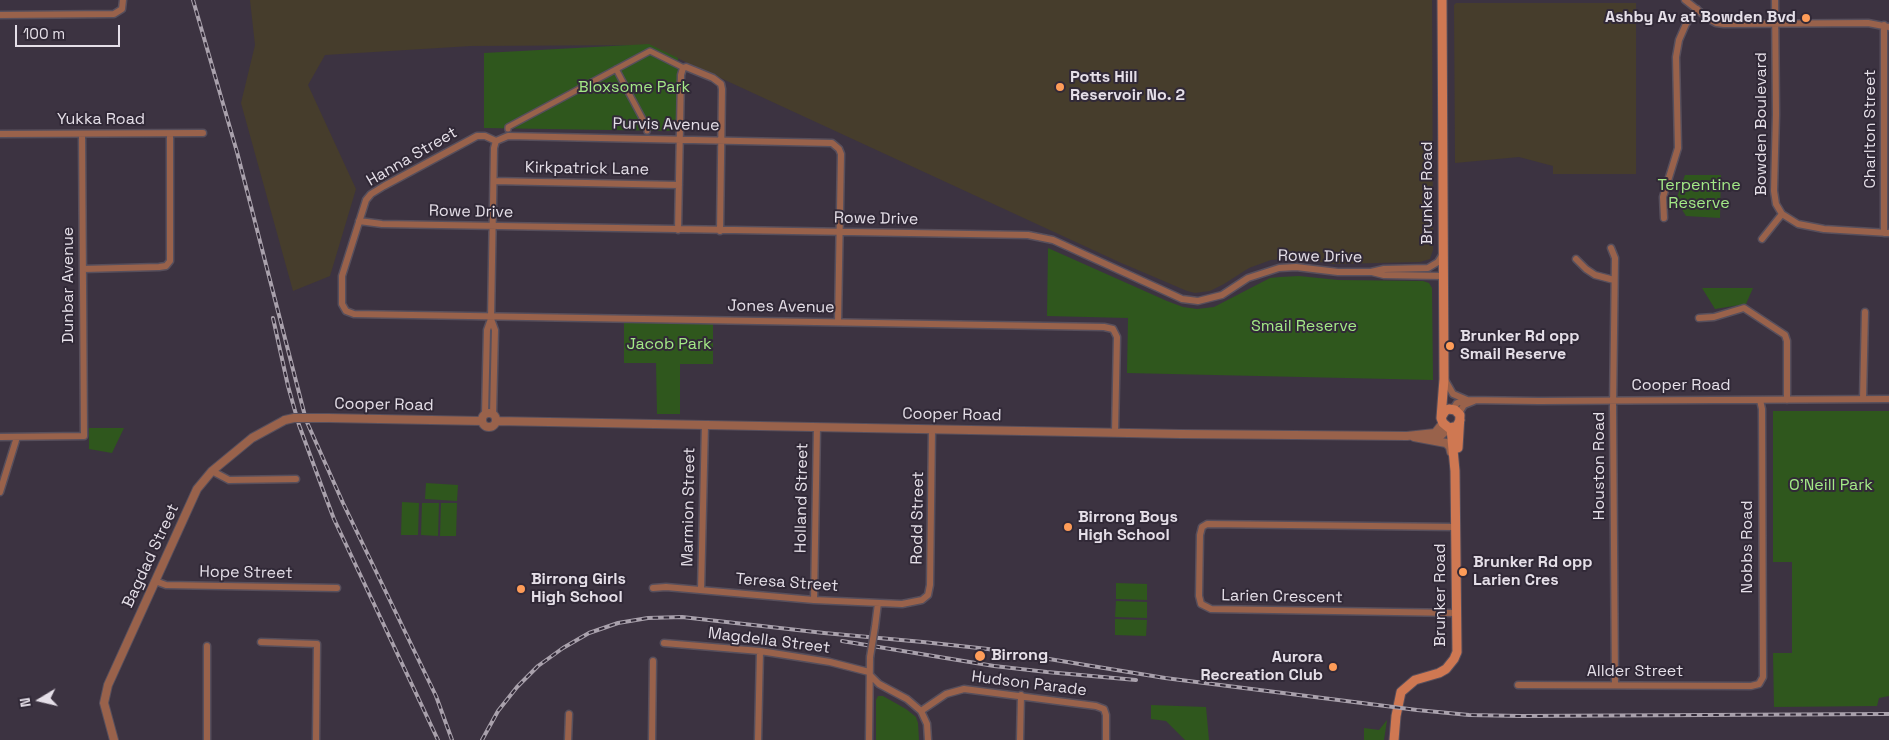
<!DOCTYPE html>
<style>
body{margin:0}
#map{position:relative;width:1889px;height:740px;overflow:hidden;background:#3c3341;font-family:"Space Grotesk",sans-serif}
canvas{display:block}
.north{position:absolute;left:15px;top:675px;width:50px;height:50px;-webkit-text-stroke:4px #312937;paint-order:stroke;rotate:261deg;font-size:14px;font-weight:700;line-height:20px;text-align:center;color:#e5dfe8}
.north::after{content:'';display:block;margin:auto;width:18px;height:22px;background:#e5dfe8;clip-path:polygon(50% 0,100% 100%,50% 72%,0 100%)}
.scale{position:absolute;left:15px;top:25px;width:105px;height:22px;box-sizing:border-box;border:2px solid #e5dfe8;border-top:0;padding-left:6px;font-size:15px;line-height:18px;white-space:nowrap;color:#e5dfe8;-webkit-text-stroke:4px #312937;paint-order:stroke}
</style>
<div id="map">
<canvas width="1889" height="740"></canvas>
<div class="north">N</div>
<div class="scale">100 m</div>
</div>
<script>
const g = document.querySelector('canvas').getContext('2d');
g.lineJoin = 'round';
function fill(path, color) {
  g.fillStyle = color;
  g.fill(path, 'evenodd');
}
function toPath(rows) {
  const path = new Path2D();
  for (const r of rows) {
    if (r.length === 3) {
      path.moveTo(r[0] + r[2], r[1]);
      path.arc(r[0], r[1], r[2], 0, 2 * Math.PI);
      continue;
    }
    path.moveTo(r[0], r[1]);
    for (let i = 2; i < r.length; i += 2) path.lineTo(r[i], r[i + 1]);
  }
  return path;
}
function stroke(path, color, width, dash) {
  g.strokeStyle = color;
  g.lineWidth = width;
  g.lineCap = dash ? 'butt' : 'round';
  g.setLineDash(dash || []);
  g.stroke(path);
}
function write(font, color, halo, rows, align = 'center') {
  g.font = font + ' "Space Grotesk",sans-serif';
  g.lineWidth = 4;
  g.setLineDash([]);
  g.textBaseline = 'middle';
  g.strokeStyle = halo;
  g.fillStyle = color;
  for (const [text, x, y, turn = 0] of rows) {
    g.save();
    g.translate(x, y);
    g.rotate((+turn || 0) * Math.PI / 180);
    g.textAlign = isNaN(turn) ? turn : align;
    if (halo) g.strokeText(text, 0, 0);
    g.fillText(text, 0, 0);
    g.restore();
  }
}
const industrial = toPath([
 [250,0,1432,0,1433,250,1430,259,1420,262,1334,264,1292,258,1271,260,1249,268,1224,284,1210,291,1195,293,1187,291,1119,262,649,45,471,46,325,55,308,85,356,189,330,276,293,291,241,103,255,45],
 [1456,3,1636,3,1636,174,1553,174,1553,166,1519,157,1455,163,1454,5]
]);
const green = toPath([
 [649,44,678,58,677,128,674,131,484,128,484,53],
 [1685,175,1721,175,1720,218,1686,216,1676,200],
 [1048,248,1167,301,1183,307,1197,309,1214,307,1270,278,1280,277,1299,276,1338,280,1423,281,1429,283,1432,288,1433,380,1127,373,1128,318,1047,316],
 [1702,288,1753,288,1746,304,1715,309],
 [624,323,713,323,713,364,680,364,680,414,657,414,656,363,624,363],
 [1773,411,1889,411,1889,696,1879,698,1877,706,1774,707,1773,653,1792,653,1792,562,1773,562],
 [89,428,124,428,112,453,89,449],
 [426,483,458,485,457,501,425,499],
 [402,502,419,503,418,535,401,535],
 [422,503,439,503,438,536,421,535],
 [441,503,457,503,456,536,440,536],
 [1116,583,1147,584,1147,600,1116,599],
 [1116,601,1147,602,1147,618,1115,617],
 [1115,619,1147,620,1146,636,1115,635],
 [878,696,883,696,906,709,916,717,918,723,919,740,876,740,876,700],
 [1151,705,1206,707,1209,740,1185,740,1166,721,1151,719],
 [1387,720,1384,740,1364,740,1364,728,1379,730]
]);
const pedestrian = toPath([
 [616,69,647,127,647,131],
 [508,129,508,127,650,51,684,68]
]);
const minor = toPath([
 [1685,0,1709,19,1716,23,1724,24,1868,23,1889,27],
 [1775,0,1776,114,1774,191,1776,204,1782,214,1798,224,1824,229,1889,233],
 [0,15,114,14,122,9,123,0],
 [1884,25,1884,233],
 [0,134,203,133],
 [496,141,485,136,477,136,384,186,371,194,366,200,342,276,342,304,346,311,354,314,1104,327,1113,329,1117,337,1115,432],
 [496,141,508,136,832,143,839,149,841,154,838,322],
 [494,181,679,185],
 [1664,218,1663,197,1678,148,1676,57,1679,40,1686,24,1697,9],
 [359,221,382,224,1028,235,1053,240,1169,293,1182,299,1198,301,1222,295,1248,278,1279,268,1296,267,1338,272,1371,272,1384,269,1428,268,1438,262,1443,254],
 [678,230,681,75,683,68,686,67,713,78,721,84,722,89,720,231],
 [1762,239,1782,214],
 [1611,248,1615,258,1613,407,1615,685],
 [1576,259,1586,269,1595,275,1614,280],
 [83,269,159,267,166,266,170,261,170,134],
 [1372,272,1384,275,1443,276],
 [1699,318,1714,317,1744,308,1785,335,1787,341,1787,400],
 [1445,380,1453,394,1467,400],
 [1863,399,1865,312],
 [1453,409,1457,403,1467,400,1539,401,1889,399],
 [1459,413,1464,405,1474,401],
 [485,414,487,330,491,319],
 [493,414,495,330,491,319,494,148,496,141],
 [0,437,84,436,82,134],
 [212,471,229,480,296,479],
 [0,492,17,437],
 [1455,527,1207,524,1202,527,1200,535,1199,596,1201,604,1211,609,1456,613],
 [155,581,166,585,337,588],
 [653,588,666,587,814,600,902,604,922,600,928,595,930,585,932,429],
 [701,590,705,425],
 [814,600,817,427],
 [875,627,878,603],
 [261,642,317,644,316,740],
 [664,643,760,651,830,662,869,672],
 [871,676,879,684,907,699,921,711,927,724,928,740],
 [1518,685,1751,686,1759,684,1763,677,1762,409,1760,400],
 [921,711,946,694,964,689,1096,706,1104,709,1106,715,1106,740],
 [207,740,207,646],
 [568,740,569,714],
 [652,740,653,661],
 [758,740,760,651],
 [869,740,870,657],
 [1020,740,1021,695]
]);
const tertiary = toPath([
 [489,420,7],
 [328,418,482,421],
 [496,421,1181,434,1407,436,1435,433,1443,423],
 [1414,437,1446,443,1450,447,1451,452],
 [1432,439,1440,436,1449,428],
 [114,740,104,703,108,685,197,489,212,471,252,438,285,420]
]);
const secondary = toPath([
 [1442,0,1444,379,1441,418,1443,423,1449,428,1457,426,1460,420],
 [1442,416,1445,411,1449,409,1455,410,1460,415,1458,448],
 [1394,740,1396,716,1401,692,1415,680,1439,673,1446,669,1454,659,1457,652,1455,471,1451,428]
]);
const rail = toPath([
 [193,0,237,152,306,420,343,503,436,696,452,740],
 [273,318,288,386,299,425,323,490,334,519,438,740],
 [842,641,994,666,1047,672,1136,680],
 [482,740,498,711,517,687,538,666,563,648,589,633,618,623,648,618,682,617,824,633,923,642,988,649,1165,678,1417,710,1469,715,1521,716,1889,714]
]);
const minorBridge = toPath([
 [870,657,875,627]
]);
const tertiaryBridge = toPath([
 [285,420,294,418,328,418]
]);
const markers = [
 [1806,18,5,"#fe9c58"],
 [1060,87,5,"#fe9c58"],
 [1450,346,5,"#fe9c58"],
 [1068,527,5,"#fe9c58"],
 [1463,572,5,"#fe9c58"],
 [521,589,5,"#fe9c58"],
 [980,656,6,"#fe9c58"],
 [1333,667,5,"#fe9c58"]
];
const poiNames = [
 ["Ashby Av at Bowden Bvd",1796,18,"right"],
 ["Potts Hill",1070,78],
 ["Reservoir No. 2",1070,96],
 ["Brunker Rd opp",1460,337],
 ["Smail Reserve",1460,355],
 ["Birrong Boys",1078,518],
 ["High School",1078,536],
 ["Brunker Rd opp",1473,563],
 ["Larien Cres",1473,581],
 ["Birrong Girls",531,580],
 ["High School",531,598],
 ["Birrong",991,656],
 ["Aurora",1323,658,"right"],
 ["Recreation Club",1323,676,"right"]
];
const parkNames = [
 ["Bloxsome Park",634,88],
 ["Terpentine",1699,186],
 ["Reserve",1699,204],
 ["Smail Reserve",1304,327],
 ["Jacob Park",669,345],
 ["O'Neill Park",1831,486]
];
const streetNames = [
 ["Yukka Road",101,120],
 ["Bowden Boulevard",1762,124,-90],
 ["Purvis Avenue",666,125,1],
 ["Charlton Street",1871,129,-90],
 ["Hanna Street",412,157,-30],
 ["Kirkpatrick Lane",587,169,1],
 ["Brunker Road",1428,193,-90],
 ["Rowe Drive",471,212,1],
 ["Rowe Drive",876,219,1],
 ["Rowe Drive",1320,257,1],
 ["Dunbar Avenue",69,285,-90],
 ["Jones Avenue",781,307,1],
 ["Cooper Road",1681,386],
 ["Cooper Road",384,405,1],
 ["Cooper Road",952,415,1],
 ["Houston Road",1600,466,-90],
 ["Holland Street",802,498,-89],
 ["Marmion Street",689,507,-89],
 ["Rodd Street",918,518,-89],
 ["Nobbs Road",1748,547,-90],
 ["Bagdad Street",151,556,-65],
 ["Hope Street",246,573,1],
 ["Teresa Street",787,583,4],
 ["Brunker Road",1441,595,-90],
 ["Larien Crescent",1282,597,1],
 ["Magdella Street",769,641,7],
 ["Allder Street",1635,672],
 ["Hudson Parade",1029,684,7]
];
fill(industrial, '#463d2c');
fill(green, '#2f571d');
stroke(pedestrian, '#574f5c', 8);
stroke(minor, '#574f5c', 9);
stroke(tertiary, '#574f5c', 10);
stroke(secondary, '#574f5c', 11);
stroke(pedestrian, '#99624b', 5);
stroke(minor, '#99624b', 6);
stroke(tertiary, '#99624b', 8);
stroke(secondary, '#cf7852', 9);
stroke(rail, '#a9a1ac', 4);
stroke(rail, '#312937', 2, [5.5]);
stroke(minorBridge, '#574f5c', 9, []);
stroke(tertiaryBridge, '#574f5c', 10, []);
stroke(minorBridge, '#99624b', 6);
stroke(tertiaryBridge, '#99624b', 8);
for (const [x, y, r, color] of markers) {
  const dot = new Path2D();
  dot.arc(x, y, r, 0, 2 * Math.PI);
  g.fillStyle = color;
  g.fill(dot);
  stroke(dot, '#312937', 2);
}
write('bold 16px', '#e5dfe8', '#312937', poiNames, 'left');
write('16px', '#a3e986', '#312937', parkNames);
write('16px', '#e5dfe8', '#312937', streetNames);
</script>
